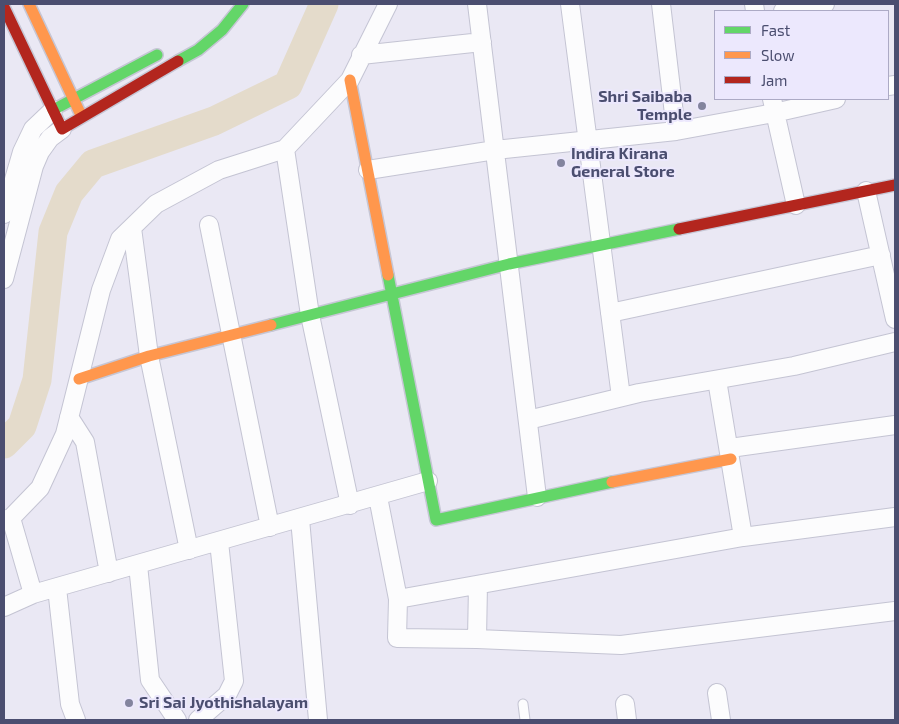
<!DOCTYPE html>
<style>
body{margin:0}
#map{position:relative;width:899px;height:724px;overflow:hidden;background:#eae8f4;font-family:"Exo 2",sans-serif}
canvas{display:block}
.frame{position:absolute;inset:0;border:5px solid #4b4e70;pointer-events:none}
.legend{position:absolute;left:714px;top:10px;width:175px;height:90px;box-sizing:border-box;background:#ece8fd;border:1px solid #acaac5;margin:0;padding:6px 9px;list-style:none;font-size:15px;color:#4b4e70}
.legend li{display:flex;align-items:center;gap:10px;height:25px}
.legend b{width:25px;border:1px solid #acaac5}
</style>
<div id="map">
<canvas width="899" height="724"></canvas>
<div class="frame"></div>
<ul class="legend">
<li><b style="height:6px;background:#63d668"></b>Fast</li>
<li><b style="height:6px;background:#ff974d"></b>Slow</li>
<li><b style="height:6px;background:#b3261e"></b>Jam</li>
</ul>
</div>
<script>
const g = document.querySelector('canvas').getContext('2d');
g.lineJoin = 'round';
function toPath(rows) {
  const path = new Path2D();
  for (const r of rows) {
    path.moveTo(r[0], r[1]);
    for (let i = 2; i < r.length; i += 2) path.lineTo(r[i], r[i + 1]);
  }
  return path;
}
function stroke(path, color, width, dash) {
  g.strokeStyle = color;
  g.lineWidth = width;
  g.lineCap = dash ? 'butt' : 'round';
  g.setLineDash(dash || []);
  g.stroke(path);
}
function write(font, color, halo, rows, align = 'center') {
  g.font = font + ' "Exo 2",sans-serif';
  g.lineWidth = 4;
  g.setLineDash([]);
  g.textBaseline = 'middle';
  g.strokeStyle = halo;
  g.fillStyle = color;
  for (const [text, x, y, turn = 0] of rows) {
    g.save();
    g.translate(x, y);
    g.rotate((+turn || 0) * Math.PI / 180);
    g.textAlign = isNaN(turn) ? turn : align;
    if (halo) g.strokeText(text, 0, 0);
    g.fillText(text, 0, 0);
    g.restore();
  }
}
const river = toPath([
 [4,444,22,426,37,380,53,232,69,193,93,164,214,121,288,85,324,4]
]);
const lane = toPath([
 [523,704,525,720]
]);
const street = toPath([
 [477,4,537,497],
 [570,4,621,397],
 [661,4,676,131],
 [754,4,755,11],
 [783,11,825,4],
 [361,55,482,42],
 [888,86,895,85],
 [772,99,796,205],
 [285,149,310,315,350,505],
 [368,170,495,150,676,131,774,113,836,99],
 [866,191,895,319],
 [4,214,22,152,33,129,53,110],
 [209,225,270,527],
 [132,228,149,356,189,550],
 [4,279,34,166,40,152,50,138,62,129],
 [610,313,881,255],
 [717,380,743,537],
 [69,417,85,442,109,573],
 [528,420,639,393,794,366,895,342],
 [730,448,895,425],
 [378,497,398,599,397,638,477,639,621,645,895,611],
 [11,518,33,594],
 [300,519,318,720],
 [4,520,11,518,40,488,65,434,101,290,120,239,156,204,219,170,285,149,350,80,388,4],
 [138,565,150,680,177,720],
 [57,588,70,704,76,720],
 [398,599,743,537,895,517],
 [4,607,33,594,428,481],
 [477,639,478,585],
 [717,693,721,720],
 [625,704,627,720],
 [198,720,227,695,234,681,219,542]
]);
const fast = toPath([
 [178,61,198,50,222,30,243,4],
 [53,110,157,55],
 [388,275,436,520,612,482],
 [271,325,509,264,679,229]
]);
const slow = toPath([
 [29,4,80,113],
 [350,80,388,275],
 [79,379,149,356,271,325],
 [612,482,731,459]
]);
const jam = toPath([
 [4,7,62,129,178,61],
 [679,229,895,185]
]);
const markers = [
 [702,106,5,"#83849e"],
 [561,163,5,"#83849e"],
 [129,703,5,"#83849e"]
];
const poiNames = [
 ["Shri Saibaba",692,97,"right"],
 ["Temple",692,115,"right"],
 ["Indira Kirana",571,154],
 ["General Store",571,172],
 ["Sri Sai Jyothishalayam",139,703]
];
stroke(river, '#e4dbcb', 29);
stroke(lane, '#c4c4d3', 11);
stroke(street, '#c4c4d3', 20);
stroke(fast, '#c6c6d5', 14);
stroke(slow, '#c6c6d5', 14);
stroke(jam, '#c6c6d5', 14);
stroke(lane, '#fcfcfd', 9);
stroke(street, '#fcfcfd', 18);
stroke(fast, '#63d668', 11);
stroke(slow, '#ff974d', 11);
stroke(jam, '#b3261e', 11);
for (const [x, y, r, color] of markers) {
  const dot = new Path2D();
  dot.arc(x, y, r, 0, 2 * Math.PI);
  g.fillStyle = color;
  g.fill(dot);
  stroke(dot, '#ece8fd', 2);
}
write('bold 16px', '#4b4e70', '#ece8fd', poiNames, 'left');
</script>
